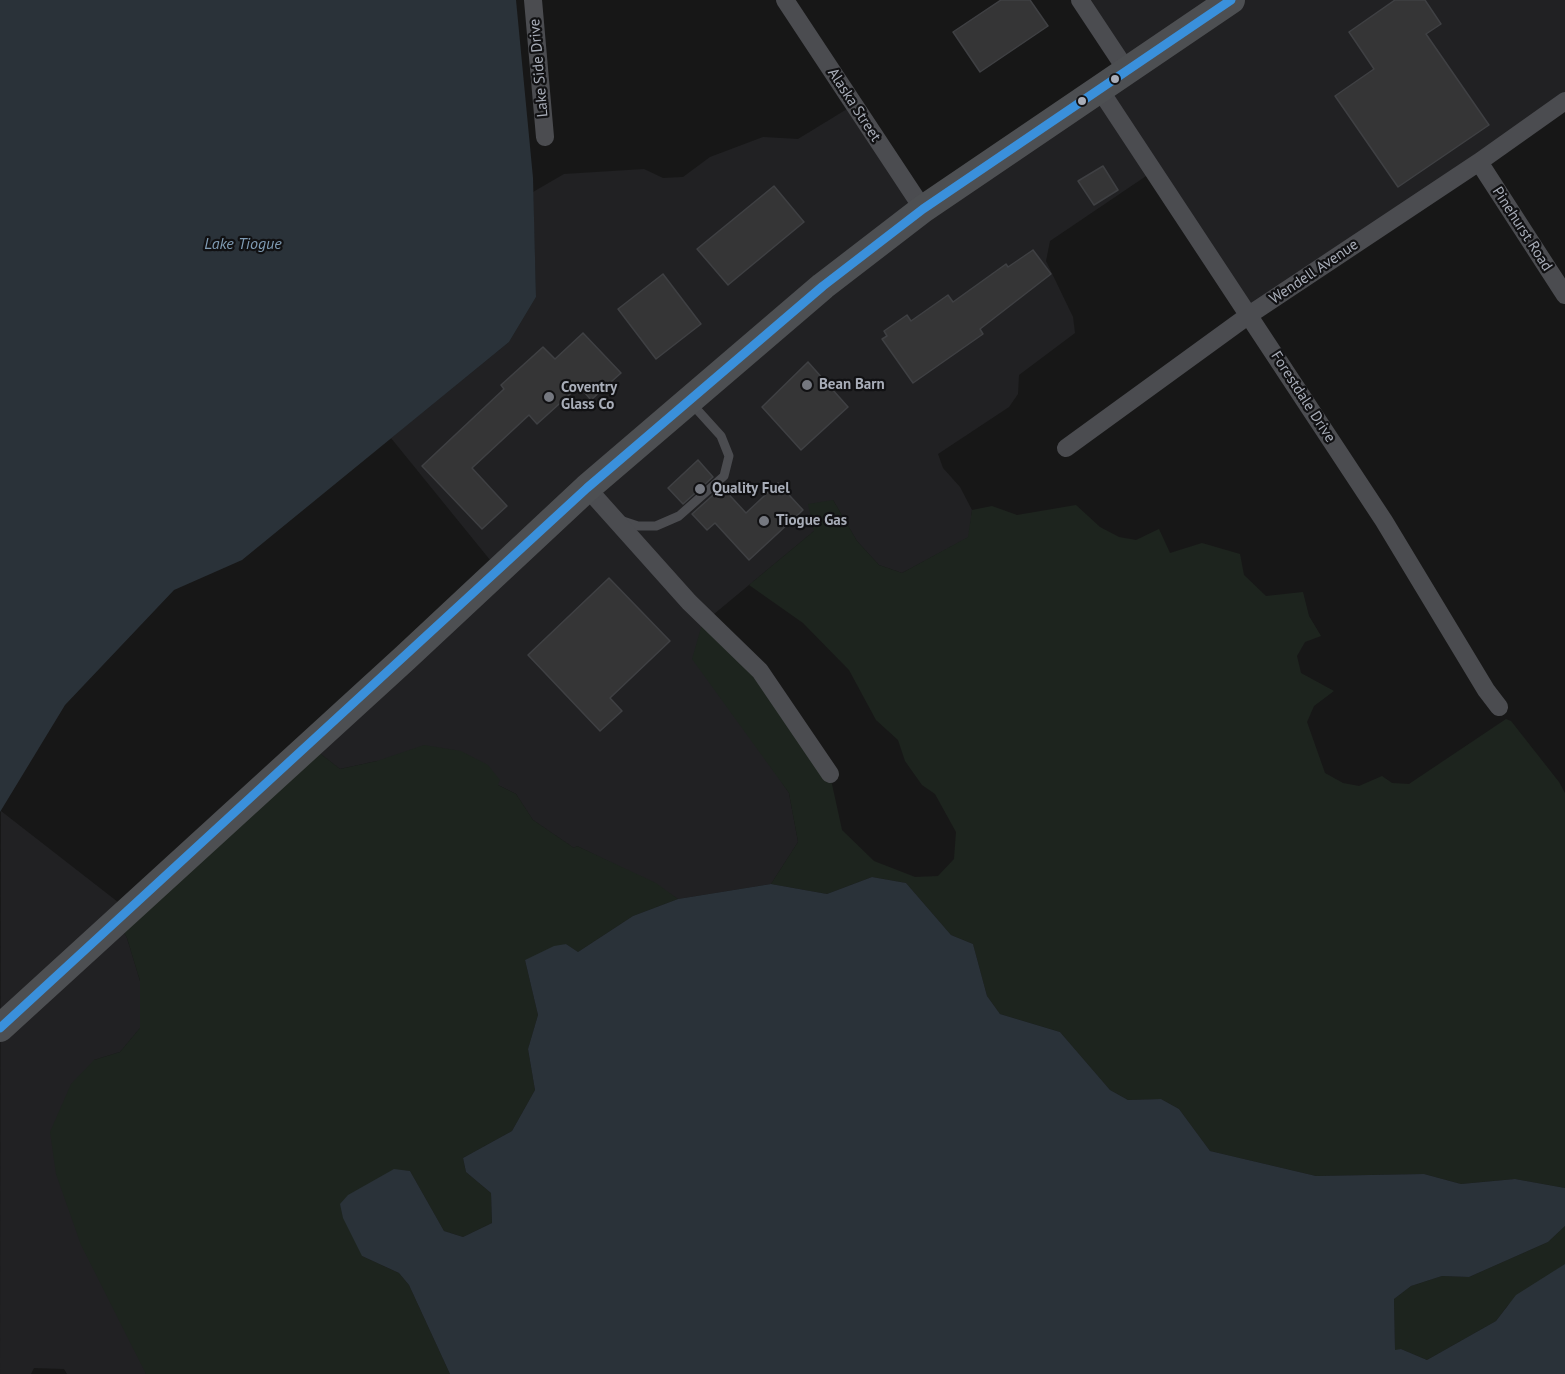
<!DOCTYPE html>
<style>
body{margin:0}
canvas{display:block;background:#171717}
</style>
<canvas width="1565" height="1374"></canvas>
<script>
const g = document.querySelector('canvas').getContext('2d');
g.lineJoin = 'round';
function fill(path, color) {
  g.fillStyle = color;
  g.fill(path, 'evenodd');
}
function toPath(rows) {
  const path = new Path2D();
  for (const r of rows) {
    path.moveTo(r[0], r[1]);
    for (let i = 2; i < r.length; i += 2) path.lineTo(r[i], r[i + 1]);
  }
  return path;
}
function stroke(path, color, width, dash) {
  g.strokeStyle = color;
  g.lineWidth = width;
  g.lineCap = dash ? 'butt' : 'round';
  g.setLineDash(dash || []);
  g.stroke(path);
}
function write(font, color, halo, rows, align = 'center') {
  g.font = font + ' "PT Sans",sans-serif';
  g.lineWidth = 4.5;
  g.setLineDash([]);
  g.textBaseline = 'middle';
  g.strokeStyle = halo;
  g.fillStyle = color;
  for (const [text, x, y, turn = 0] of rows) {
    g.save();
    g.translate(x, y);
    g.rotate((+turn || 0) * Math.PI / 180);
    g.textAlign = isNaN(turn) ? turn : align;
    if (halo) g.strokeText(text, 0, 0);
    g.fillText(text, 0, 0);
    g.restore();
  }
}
const built = toPath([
 [1081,0,1565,0,1565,103,1253,314,1152,172,1050,241,1046,261,1073,317,1075,333,1019,375,1018,394,1009,407,938,454,943,468,960,487,972,510,969,537,902,573,879,565,857,541,833,500,814,531,702,624,743,726,789,793,798,842,771,884,678,899,656,885,577,846,574,848,533,820,516,794,498,785,377,761,340,769,313,748,499,571,391,438,509,342,536,297,533,192,564,174,644,169,663,178,683,177,710,157,763,137,798,139,852,106,925,209,1128,73],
 [1,811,132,913,121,927,127,938,140,981,140,1028,120,1052,94,1060,146,1374,67,1374,64,1369,34,1368,31,1374,0,1374]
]);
const green = toPath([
 [833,500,857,541,879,565,902,573,968,537,972,510,992,506,1017,515,1076,505,1100,527,1119,537,1136,540,1159,529,1170,553,1202,543,1240,554,1244,575,1266,596,1303,592,1309,616,1321,636,1305,642,1297,656,1301,673,1334,691,1314,706,1307,722,1325,773,1343,783,1359,786,1382,776,1392,783,1409,784,1506,719,1511,721,1559,782,1565,793,1565,1188,1515,1179,1461,1184,1424,1174,1316,1176,1210,1151,1179,1109,1161,1099,1128,1100,1110,1090,1060,1032,1000,1014,987,996,973,944,951,935,906,883,872,877,827,894,771,884,798,842,789,793,692,659,702,624,722,637,830,775,842,830,874,861,915,877,938,876,954,859,956,832,935,794,922,785,905,761,898,740,876,720,849,670,803,623,749,585,814,531,808,504],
 [424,745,461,751,488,765,500,780,498,785,516,794,533,820,574,848,577,846,656,883,678,899,633,916,578,952,566,944,525,960,538,1015,528,1049,535,1090,512,1131,463,1158,466,1172,491,1193,492,1223,463,1237,444,1231,410,1171,394,1170,362,1256,399,1273,409,1285,450,1374,146,1374,81,1245,56,1174,50,1132,71,1084,94,1060,120,1052,140,1028,140,981,127,938,121,927,313,748,340,769,377,761],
 [1565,1226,1565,1264,1508,1305,1496,1321,1427,1360,1401,1349,1395,1351,1394,1299,1411,1286,1442,1276,1469,1277,1548,1242]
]);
const water = toPath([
 [0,0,516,0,533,178,536,297,509,342,242,560,174,590,65,705,0,812],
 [872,877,906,883,951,935,973,944,987,996,1000,1014,1060,1032,1110,1090,1128,1100,1161,1099,1179,1109,1210,1151,1316,1176,1424,1174,1461,1184,1515,1179,1565,1188,1565,1226,1548,1242,1469,1277,1442,1276,1411,1286,1394,1299,1395,1350,1401,1349,1427,1360,1496,1321,1516,1295,1565,1264,1565,1374,450,1374,409,1285,399,1273,362,1256,343,1218,340,1204,348,1195,394,1169,410,1171,444,1231,463,1237,492,1223,491,1193,466,1172,463,1158,512,1131,535,1090,528,1049,538,1015,525,960,554,946,566,944,578,952,633,916,678,899,771,884,827,894]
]);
const building = toPath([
 [1001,0,1030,0,1048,26,980,72,953,32,1001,0],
 [1395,0,1425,0,1441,24,1426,34,1489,125,1398,187,1335,96,1374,69,1349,32,1395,0],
 [1103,166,1118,190,1094,205,1078,181,1103,166],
 [774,186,804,222,728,285,697,249,774,186],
 [1033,250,1051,274,980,329,983,334,913,383,882,339,887,336,884,331,907,315,911,321,948,295,953,302,1006,264,1008,267,1033,250],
 [663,274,701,324,656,359,618,309,663,274],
 [583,333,621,373,591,400,579,386,537,424,529,415,472,468,507,506,482,529,422,466,504,389,501,385,543,347,555,359,583,333],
 [808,362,848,407,801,450,762,407,808,362],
 [698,460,713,477,683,504,668,488,698,460],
 [778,483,803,510,749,560,715,523,707,530,692,514,722,487,746,513,778,483],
 [609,578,670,641,610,698,622,711,600,731,528,655,609,578]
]);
const lane = toPath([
 [620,520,638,526,656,526,679,516,724,476,729,456,721,436,692,404]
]);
const street = toPath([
 [533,0,545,137],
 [785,0,923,209],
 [1080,0,1127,71],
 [1100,90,1384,521,1486,690,1499,707],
 [1479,162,1565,295],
 [1066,448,1249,315,1479,162,1565,101],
 [587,488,689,602,760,671,830,774]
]);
const primary = toPath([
 [0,1028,405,658,587,488,823,286,923,209,1231,0]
]);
const bus1 = toPath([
 [0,1028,587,488,823,286,923,209,1231,0]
]);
const markers = [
 [1115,79,5,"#a8adb8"],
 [1082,101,5,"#a8adb8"],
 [807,385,6,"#757880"],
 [549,397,6,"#757880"],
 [700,489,6,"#757880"],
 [764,521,6,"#757880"]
];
const streetNames = [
 ["Lake Side Drive",539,68,-95],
 ["Alaska Street",854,105,57],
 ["Pinehurst Road",1522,229,57],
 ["Wendell Avenue",1314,272,-34],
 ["Forestdale Drive",1303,397,57]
];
const poiNames = [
 ["Bean Barn",819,385],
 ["Coventry",561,388],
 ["Glass Co",561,405],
 ["Quality Fuel",712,489],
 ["Tiogue Gas",776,521]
];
const waterNames = [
 ["Lake Tiogue",243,244]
];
fill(built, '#212123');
fill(green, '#1d241e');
fill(water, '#2a3239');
fill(building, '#353536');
stroke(building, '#3f4043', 1.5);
stroke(lane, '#4b4c50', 9);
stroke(street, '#4b4c50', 18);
stroke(primary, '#4d4f52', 28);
stroke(bus1, '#3a90db', 9);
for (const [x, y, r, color] of markers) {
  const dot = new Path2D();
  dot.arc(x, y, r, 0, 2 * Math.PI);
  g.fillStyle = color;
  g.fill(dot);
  stroke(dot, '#111113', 2);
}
write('15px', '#a8adb8', '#111113', streetNames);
write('bold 15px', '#a8adb8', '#111113', poiNames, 'left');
write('italic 16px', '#7f9bb3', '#111113', waterNames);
</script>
